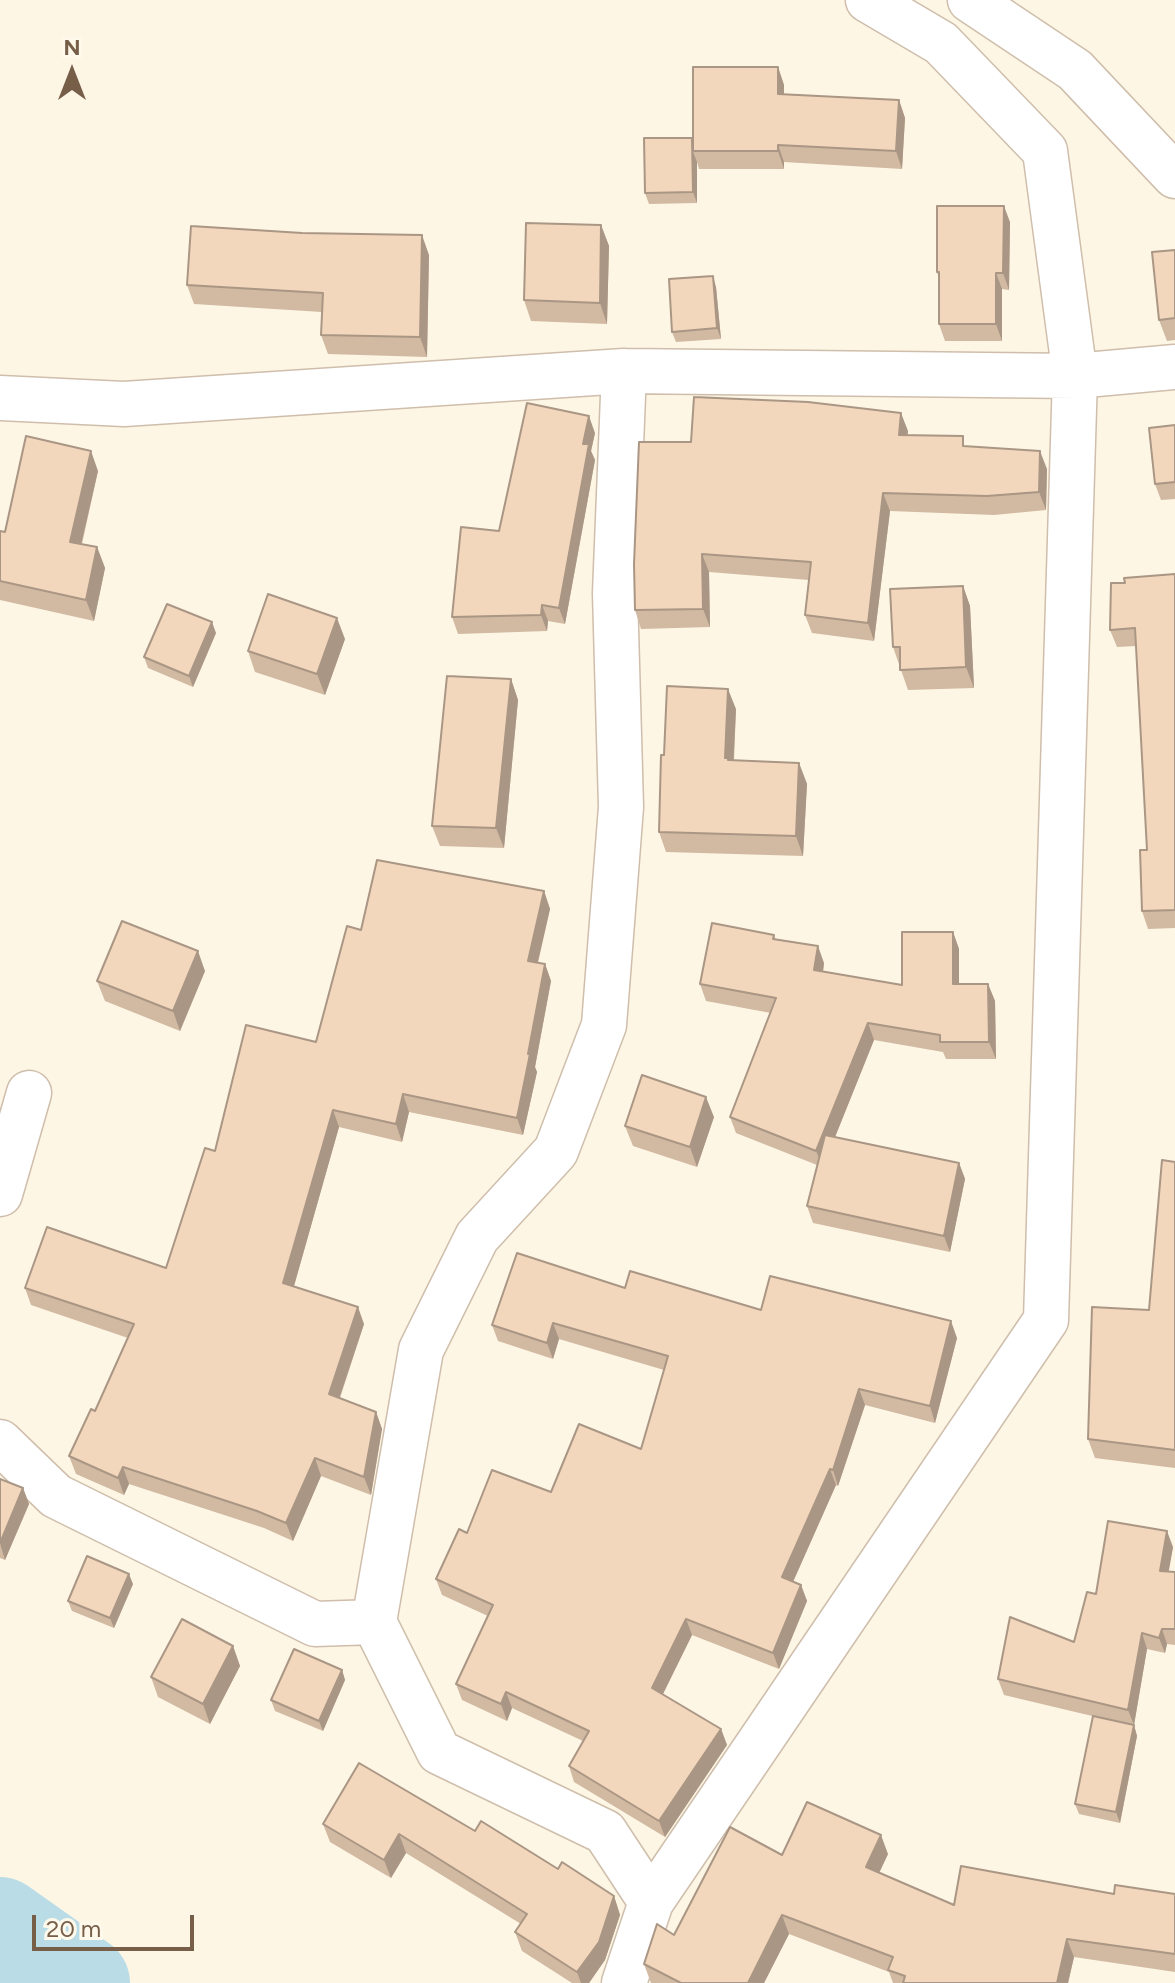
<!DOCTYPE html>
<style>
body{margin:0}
#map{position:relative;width:1175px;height:1983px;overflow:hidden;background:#fdf6e5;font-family:Figtree,sans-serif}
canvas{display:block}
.north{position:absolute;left:32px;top:32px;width:80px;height:80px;-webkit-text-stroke:6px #fff9eb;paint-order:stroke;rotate:0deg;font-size:22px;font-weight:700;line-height:32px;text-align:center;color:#765e49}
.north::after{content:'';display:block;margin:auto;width:28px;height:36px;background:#765e49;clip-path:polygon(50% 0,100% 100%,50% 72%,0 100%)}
.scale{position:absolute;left:32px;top:1915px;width:162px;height:36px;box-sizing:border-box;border:4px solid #765e49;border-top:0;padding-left:10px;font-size:24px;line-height:28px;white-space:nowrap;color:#765e49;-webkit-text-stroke:6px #fff9eb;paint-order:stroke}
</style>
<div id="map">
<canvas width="1175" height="1983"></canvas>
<div class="north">N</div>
<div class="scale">20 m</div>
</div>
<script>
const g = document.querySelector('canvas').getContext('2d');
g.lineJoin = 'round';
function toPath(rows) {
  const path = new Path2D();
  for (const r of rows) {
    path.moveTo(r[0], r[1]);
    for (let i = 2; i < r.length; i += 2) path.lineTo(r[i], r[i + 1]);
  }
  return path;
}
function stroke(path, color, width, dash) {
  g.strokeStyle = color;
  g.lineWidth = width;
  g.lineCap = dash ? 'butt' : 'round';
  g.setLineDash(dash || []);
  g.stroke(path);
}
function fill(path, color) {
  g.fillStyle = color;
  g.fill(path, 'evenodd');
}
const river = toPath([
 [0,1925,82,1983]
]);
const minor = toPath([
 [970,0,1075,70,1175,176],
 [624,371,615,593,621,807,604,1025,556,1151,477,1237,421,1350,374,1622,439,1752,605,1832,651,1902],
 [0,398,124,404,624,371,1075,376,1175,367],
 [0,1194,29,1093],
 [0,1442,56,1496,315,1624,374,1622],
 [624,1983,651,1902,1046,1320,1075,376,1045,151,941,43,868,0]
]);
const wall = toPath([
 [778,67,784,85,784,94,899,100,905,118,902,169,784,162,784,169,699,169,697,162,697,203,649,204,645,193],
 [1010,222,1009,290,1002,289,1002,341,945,341,939,324,939,279,937,272],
 [601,225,609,246,607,324,531,321,524,300],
 [1175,250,1175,340,1167,341,1159,320],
 [429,255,427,357,328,354,321,335,322,312,194,304,187,285],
 [716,287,721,339,676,342,672,332],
 [1175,425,1175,499,1161,500,1155,484],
 [908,431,907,435,967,447,1047,469,1046,510,994,515,890,511,874,641,812,633,805,615,809,580,709,572,710,627,641,629,635,610,691,442],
 [595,433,591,451,595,460,565,624,548,621,547,631,458,634,452,617,499,531],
 [98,471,82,544,97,547,105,568,94,621,0,600,0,531,5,532],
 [1175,574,1175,928,1148,929,1142,911,1147,850,1136,646,1117,647,1110,630,1125,583],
 [963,586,970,606,974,688,908,690,893,647],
 [216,633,193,687,148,668,144,657],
 [345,639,325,695,255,672,248,651],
 [511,679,518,700,504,848,440,846,432,826],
 [736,709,734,761,799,763,807,784,803,856,666,852,659,832,664,755],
 [544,891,550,909,538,963,545,964,551,981,535,1067,537,1072,523,1135,409,1112,402,1142,339,1127,294,1286,364,1324,340,1398,376,1412,382,1429,371,1495,321,1476,293,1541,264,1528,129,1484,124,1495,76,1474,69,1456,95,1411,128,1338,31,1305,25,1288,166,1268,215,1151,316,1042,361,930],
 [953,932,959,949,959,984,988,984,995,1001,996,1059,946,1059,943,1052,874,1040,835,1137,959,1163,965,1179,950,1252,813,1223,807,1206,817,1165,736,1133,730,1117,771,1013,706,1001,700,984,774,935,776,940,824,963,823,972,902,985],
 [205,971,180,1031,105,1001,97,981],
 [714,1117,697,1167,633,1146,625,1126],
 [1175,1162,1175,1468,1095,1458,1088,1439,1149,1310],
 [625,1288,761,1310,957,1338,935,1423,865,1405,838,1486,836,1485,793,1582,801,1585,807,1601,779,1669,692,1635,663,1694,721,1729,727,1745,665,1837,574,1782,569,1766,583,1741,512,1708,507,1721,462,1700,456,1684,488,1616,442,1595,436,1579,467,1533,641,1449,664,1370,559,1339,553,1359,498,1341,492,1325],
 [0,1479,23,1488,29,1504,5,1560,0,1558],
 [1173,1547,1168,1572,1175,1572,1175,1645,1167,1644,1165,1653,1147,1649,1134,1725,1137,1736,1120,1823,1079,1814,1075,1804,1109,1720,1004,1695,998,1679,1074,1642,1096,1594],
 [133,1584,114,1628,72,1611,68,1601],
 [233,1646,240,1666,210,1724,158,1697,151,1677],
 [342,1670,345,1680,323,1731,275,1711,271,1700],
 [323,1824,475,1831,558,1869,614,1896,620,1915,605,1960,589,1983,572,1983,522,1951,515,1932,521,1924,406,1853,391,1878,330,1842],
 [888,1854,879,1873,954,1905,1114,1894,1175,1894,1175,1972,1074,1957,1068,1983,893,1983,889,1972,789,1934,764,1983,651,1983,644,1964,674,1935,782,1855]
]);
const shadedWall = toPath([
 [778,67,784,85,784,111,778,94],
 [899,100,905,118,902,169,896,151],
 [778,145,784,162,784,169,778,151],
 [693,152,697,162,697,203,693,192],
 [1004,206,1010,222,1009,290,1003,273],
 [601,225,609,246,607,324,600,303],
 [422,235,429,255,427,357,420,337],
 [996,273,1002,289,1002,341,996,324],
 [713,276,716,287,721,339,717,328],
 [901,413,908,431,906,453,899,435],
 [589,416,595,433,591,451,595,460,565,624,559,608,583,444],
 [91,451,98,471,77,562,70,542],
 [1040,451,1047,469,1046,510,1039,492],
 [883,493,890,511,874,641,868,623],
 [97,547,105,568,94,621,86,600],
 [702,554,709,572,710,627,703,609],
 [963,586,970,606,974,688,966,667],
 [542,605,548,621,547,631,541,615],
 [337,618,345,639,325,695,317,674],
 [212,622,216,633,193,687,189,676],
 [511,679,518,700,504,848,496,828],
 [728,689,736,709,733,771,725,758],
 [799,763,807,784,803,856,796,836],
 [544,891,550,909,534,978,528,961],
 [953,932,959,949,959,1001,953,984],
 [818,946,824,963,821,987,814,970],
 [198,951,205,971,180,1031,173,1011],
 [545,964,551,981,535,1067,537,1072,523,1135,517,1118],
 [988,984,995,1001,996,1059,989,1042],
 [868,1023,874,1040,823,1167,816,1151],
 [403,1094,409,1112,402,1142,396,1124],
 [706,1097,714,1117,697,1167,690,1147],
 [333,1110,339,1127,290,1300,283,1283],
 [959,1163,965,1179,950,1252,944,1236],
 [358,1307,364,1324,335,1411,329,1394],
 [951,1321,957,1338,935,1423,930,1406],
 [553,1323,559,1339,553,1359,547,1343],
 [859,1389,865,1405,838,1486,833,1470],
 [376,1412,382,1429,371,1495,364,1477],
 [315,1458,321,1476,293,1541,286,1523],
 [123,1467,129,1484,124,1495,118,1478],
 [830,1469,836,1485,788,1593,782,1577],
 [23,1488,29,1504,5,1560,0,1543],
 [1167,1531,1173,1547,1166,1587,1160,1571],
 [129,1574,133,1584,114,1628,110,1618],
 [801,1585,807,1601,779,1669,773,1653],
 [686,1619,692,1635,658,1704,652,1688],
 [1162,1629,1167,1644,1165,1653,1159,1638],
 [1142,1633,1147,1649,1134,1725,1128,1710],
 [233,1646,240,1666,210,1724,203,1704],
 [342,1670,345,1680,323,1731,319,1721],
 [506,1692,512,1708,507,1721,501,1704],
 [1134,1725,1137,1736,1120,1823,1116,1812],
 [721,1729,727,1745,665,1837,659,1821],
 [399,1834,406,1853,391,1878,384,1860],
 [881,1835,888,1854,873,1886,866,1867],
 [614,1896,620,1915,605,1960,589,1983,581,1983,577,1972],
 [782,1915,789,1934,764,1983,748,1983],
 [1067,1939,1074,1957,1068,1983,1057,1983]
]);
const building = toPath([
 [693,67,778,67,778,94,899,100,896,151,778,145,778,151,693,151,693,67],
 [644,138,692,138,693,192,645,193,644,138],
 [937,206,1004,206,1003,273,996,273,996,324,939,324,939,272,937,272,937,206],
 [526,223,601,225,600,303,524,300,526,223],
 [191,226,302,233,422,235,420,337,321,335,323,293,187,285,191,226],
 [1175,250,1175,318,1159,320,1152,252,1175,250],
 [713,276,717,328,672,332,669,279,713,276],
 [694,397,808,402,901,413,899,435,963,436,963,446,1040,451,1039,492,987,496,883,493,868,623,805,615,811,562,702,554,703,609,635,610,634,564,639,442,691,442,694,397],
 [527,403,589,416,583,444,589,444,559,608,542,605,541,615,452,617,461,527,499,531,527,403],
 [1175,425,1175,482,1155,484,1149,428,1175,425],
 [26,436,91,451,70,542,97,547,86,600,0,581,0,531,5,532,26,436],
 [1175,574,1175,910,1142,911,1140,850,1147,850,1135,628,1110,630,1111,583,1125,583,1124,578,1175,574],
 [963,586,966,667,900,670,900,647,893,647,890,589,963,586],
 [268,594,337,618,317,674,248,651,268,594],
 [167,604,212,622,189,676,144,657,167,604],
 [447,676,511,679,496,828,432,826,447,676],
 [667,686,728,689,725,758,728,758,728,760,799,763,796,836,659,832,661,755,664,755,667,686],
 [377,860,544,891,528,961,545,964,528,1054,530,1054,517,1118,403,1094,396,1124,333,1110,283,1283,358,1307,329,1394,376,1412,364,1477,315,1458,286,1523,257,1511,123,1467,118,1478,69,1456,91,1409,95,1411,134,1324,25,1288,47,1227,166,1268,205,1148,215,1151,246,1025,316,1042,347,926,361,930,377,860],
 [122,921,198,951,173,1011,97,981,122,921],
 [712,923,774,935,773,939,818,946,814,970,902,985,902,932,953,932,953,984,988,984,989,1042,940,1042,940,1035,868,1023,816,1151,730,1117,776,998,700,984,712,923],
 [642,1075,706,1097,690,1147,625,1126,642,1075],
 [825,1135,959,1163,944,1236,807,1206,825,1135],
 [1162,1160,1175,1162,1175,1450,1088,1439,1092,1307,1149,1310,1162,1160],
 [517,1253,625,1288,630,1271,761,1310,770,1276,951,1321,930,1406,859,1389,833,1470,830,1469,782,1577,801,1585,773,1653,686,1619,652,1688,721,1729,659,1821,569,1766,589,1731,506,1692,501,1704,456,1684,493,1605,436,1579,459,1529,467,1533,492,1470,551,1492,579,1424,641,1449,668,1356,553,1323,547,1343,492,1325,517,1253],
 [0,1479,23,1488,0,1543,0,1479],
 [1108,1521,1167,1531,1160,1571,1175,1572,1175,1629,1162,1629,1159,1638,1142,1633,1128,1710,998,1679,1010,1617,1074,1642,1087,1592,1096,1594,1108,1521],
 [87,1556,129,1574,110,1618,68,1601,87,1556],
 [182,1619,233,1646,203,1704,151,1677,182,1619],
 [294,1649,342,1670,319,1721,271,1700,294,1649],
 [1093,1716,1134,1725,1116,1812,1075,1804,1093,1716],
 [359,1763,475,1831,481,1821,558,1869,562,1862,614,1896,599,1942,577,1972,515,1932,527,1914,399,1834,384,1860,323,1824,359,1763],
 [807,1802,881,1835,866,1867,954,1905,961,1866,1114,1894,1115,1885,1175,1894,1175,1954,1067,1939,1057,1983,903,1983,905,1976,888,1970,893,1957,782,1915,748,1983,681,1983,644,1964,657,1924,674,1935,730,1827,782,1855,807,1802]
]);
stroke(river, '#b9dce7', 96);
stroke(minor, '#cfbeab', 47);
stroke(minor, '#fff', 44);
fill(wall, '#d1b9a2');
fill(shadedWall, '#aa9684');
fill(building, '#f3d7bc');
stroke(building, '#aa9684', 2);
</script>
